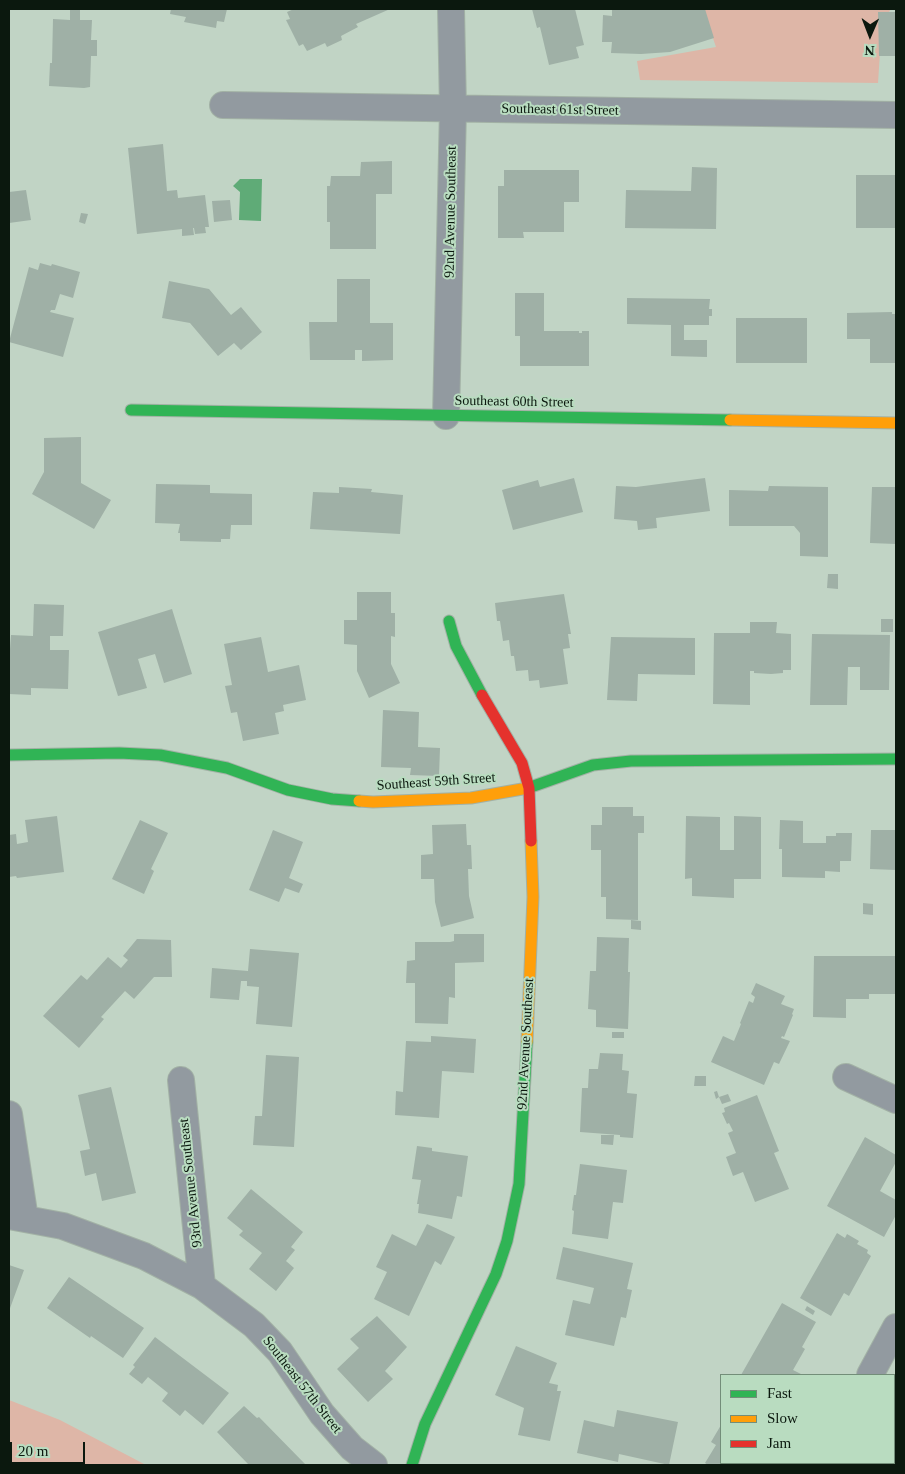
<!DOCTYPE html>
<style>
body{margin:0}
#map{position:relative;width:905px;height:1474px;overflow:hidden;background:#c1d4c5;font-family:Georgia,serif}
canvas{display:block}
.frame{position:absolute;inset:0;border:10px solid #0b180e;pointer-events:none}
.legend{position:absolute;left:720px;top:1374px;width:175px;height:90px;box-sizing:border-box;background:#b9dcc0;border:1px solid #738e79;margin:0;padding:6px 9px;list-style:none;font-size:15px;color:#0b180e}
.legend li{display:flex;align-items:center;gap:10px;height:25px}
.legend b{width:25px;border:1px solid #738e79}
.north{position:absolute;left:845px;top:10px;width:50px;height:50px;-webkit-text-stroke:4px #b9dcc0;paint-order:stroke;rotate:181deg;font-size:14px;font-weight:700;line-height:20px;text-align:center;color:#0b180e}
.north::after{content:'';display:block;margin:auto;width:18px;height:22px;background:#0b180e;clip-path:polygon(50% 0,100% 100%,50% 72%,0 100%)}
.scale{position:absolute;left:10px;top:1442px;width:75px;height:22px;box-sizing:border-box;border:2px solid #0b180e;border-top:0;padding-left:6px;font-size:15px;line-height:18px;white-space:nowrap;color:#0b180e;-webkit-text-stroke:4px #b9dcc0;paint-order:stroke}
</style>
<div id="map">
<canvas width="905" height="1474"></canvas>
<div class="frame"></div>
<ul class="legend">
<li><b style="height:6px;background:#30b455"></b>Fast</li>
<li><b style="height:6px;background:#ff9f0a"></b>Slow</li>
<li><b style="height:6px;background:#e5322d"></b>Jam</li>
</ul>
<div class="north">N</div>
<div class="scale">20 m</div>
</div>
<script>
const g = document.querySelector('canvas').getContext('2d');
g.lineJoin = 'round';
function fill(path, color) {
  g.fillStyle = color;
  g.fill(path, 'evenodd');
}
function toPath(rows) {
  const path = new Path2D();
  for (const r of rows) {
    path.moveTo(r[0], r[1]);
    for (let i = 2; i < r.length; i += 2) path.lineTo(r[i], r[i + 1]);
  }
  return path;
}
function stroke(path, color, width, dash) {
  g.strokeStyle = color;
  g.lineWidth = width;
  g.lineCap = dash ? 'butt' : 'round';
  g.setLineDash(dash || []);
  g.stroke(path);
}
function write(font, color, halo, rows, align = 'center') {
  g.font = font + ' Georgia,serif';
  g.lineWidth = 4;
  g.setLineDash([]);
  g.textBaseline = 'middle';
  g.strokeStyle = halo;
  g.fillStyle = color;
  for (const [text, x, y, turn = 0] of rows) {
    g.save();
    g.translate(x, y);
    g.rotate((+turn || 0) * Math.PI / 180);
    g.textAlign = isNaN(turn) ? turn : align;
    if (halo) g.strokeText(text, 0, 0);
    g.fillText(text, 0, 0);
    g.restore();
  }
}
const green = toPath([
 [703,9,891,9,882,22,878,83,640,80,637,61,716,47],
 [9,1400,60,1420,146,1465,9,1465]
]);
const water = toPath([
 [240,179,262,179,261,221,239,220,240,192,233,186]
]);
const building = toPath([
 [70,9,80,9,80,20,92,20,91,40,97,40,97,56,91,56,90,87,84,88,49,86,50,63,52,63,53,19,70,20],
 [171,9,227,9,224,22,217,21,216,28,184,22,186,17,170,14],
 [294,9,390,9,356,24,358,27,341,36,342,40,327,47,325,43,307,51,303,44,299,46,286,20,290,19,287,12],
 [532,9,575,9,584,45,576,47,579,58,549,65,540,27,537,28],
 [669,9,705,9,714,38,670,52,641,54,611,53,612,42,602,42,603,15,612,16,612,10,663,10],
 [878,12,896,12,896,56,879,56],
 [163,144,167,191,177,190,178,198,205,195,209,227,205,227,206,233,195,234,194,228,193,228,194,235,182,236,182,229,137,234,128,148],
 [392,161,392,194,376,194,376,249,330,249,330,222,327,222,327,186,330,186,331,176,360,176,361,162],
 [692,167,717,168,716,229,625,228,626,190,691,191],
 [504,170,579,170,579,202,564,202,564,232,523,232,524,238,498,238,498,186,504,186],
 [856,175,896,175,896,228,856,228],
 [26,190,31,220,9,223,9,192],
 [230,200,232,220,214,222,212,201],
 [81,213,88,214,85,224,79,222],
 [40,263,51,266,52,264,80,272,73,298,60,294,55,310,51,310,50,312,74,318,63,357,9,342,29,267,38,270],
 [337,279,370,279,370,323,393,323,393,360,362,361,362,350,355,350,355,360,310,360,309,322,337,322],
 [169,281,209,289,231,315,241,307,262,332,241,350,234,343,218,356,190,323,162,318],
 [515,293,544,293,544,331,579,331,579,333,582,333,582,331,589,331,589,366,520,366,520,336,515,336],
 [627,298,710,299,709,309,712,309,712,316,709,316,709,325,684,325,684,340,707,340,707,357,671,356,671,325,627,324],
 [892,312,892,314,896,314,896,363,870,363,870,339,847,339,847,313],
 [736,318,807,318,807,363,736,363],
 [81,437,81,483,111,500,94,529,32,494,44,472,44,438],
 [574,478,583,512,513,530,502,490,538,480,540,487],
 [705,478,710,511,656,518,657,528,638,530,637,521,614,519,616,486,636,487],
 [156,484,210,485,210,493,252,494,252,525,231,525,230,539,221,539,221,542,180,541,180,533,178,533,180,524,155,523],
 [769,486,828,487,828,557,800,556,800,533,794,526,729,526,729,490,768,491],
 [339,487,372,489,371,492,403,495,400,534,310,529,313,492,339,493],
 [872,487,896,487,896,544,870,543],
 [828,574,838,574,838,589,827,588],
 [357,592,391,592,391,613,395,613,395,637,391,636,391,664,400,683,369,698,357,671,357,645,344,644,344,620,357,620],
 [564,594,571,634,568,634,570,648,563,649,568,684,540,688,539,680,529,681,528,670,516,671,514,656,511,656,509,640,503,641,500,621,497,621,495,603],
 [34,604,64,605,63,636,50,636,50,650,69,650,68,689,31,688,31,695,9,694,9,649,10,649,11,635,33,636],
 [172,609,192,674,164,683,155,654,138,659,147,688,118,696,98,632],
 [881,619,893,619,893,632,881,632],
 [750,622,777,622,776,633,791,634,791,670,783,670,783,673,771,674,754,673,754,671,750,671,750,705,713,704,714,633,750,633],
 [812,634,890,635,889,690,860,690,860,667,848,667,847,705,810,705],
 [261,637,268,672,299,665,306,700,283,705,284,711,275,713,279,734,243,741,237,712,231,713,225,686,232,685,224,644],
 [611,637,695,638,695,675,638,674,637,701,607,700],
 [383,710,419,712,418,747,440,748,439,776,410,775,411,768,381,767],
 [602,807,633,807,633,816,644,816,644,833,638,833,638,920,606,919,606,897,601,897,601,850,591,850,591,825,602,825],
 [57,816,64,872,17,878,16,876,9,877,9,835,16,834,17,844,28,842,25,820],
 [686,816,720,817,720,850,734,850,734,816,761,817,761,879,734,879,734,898,692,896,692,878,685,879],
 [140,820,168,833,151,869,154,871,144,894,112,879],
 [780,820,803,821,803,843,826,843,826,836,836,836,836,833,852,833,851,861,840,861,840,872,825,871,825,878,782,877,782,849,779,849],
 [466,824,467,845,471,845,472,869,468,869,469,896,474,918,441,927,435,902,434,879,421,879,421,855,433,854,432,825],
 [273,830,303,842,289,878,303,884,299,893,285,888,279,902,249,890],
 [871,830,896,830,896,870,870,869],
 [863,903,873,904,873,915,863,914],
 [631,920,641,921,641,930,631,929],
 [454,934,484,934,484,962,455,963,455,998,449,997,448,1024,415,1023,415,983,406,983,407,961,415,960,415,942,450,942,454,941],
 [597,937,629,938,628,972,630,972,628,1029,596,1027,596,1010,588,1009,590,971,596,971],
 [137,939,171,940,172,977,154,977,134,999,125,991,101,1017,104,1019,79,1048,43,1016,81,975,87,980,108,957,121,968,128,960,123,956],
 [250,949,299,953,292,1027,256,1024,259,987,247,986,247,981,241,981,239,1000,210,998,212,968,248,971],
 [814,956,896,956,896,994,869,994,869,999,846,999,846,1018,813,1017],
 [756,983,785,996,781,1004,794,1009,792,1014,793,1015,784,1037,782,1036,781,1038,790,1041,779,1064,774,1062,764,1085,711,1062,723,1036,734,1041,741,1024,740,1023,749,1001,753,1003,755,997,751,994],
 [612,1032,624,1032,624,1038,612,1038],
 [431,1036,476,1039,474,1073,442,1071,439,1118,395,1115,396,1091,403,1092,406,1041,431,1042],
 [600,1053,623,1054,622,1070,629,1071,627,1093,637,1094,633,1138,620,1137,620,1135,580,1132,582,1088,588,1088,589,1069,598,1069],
 [266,1055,299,1057,294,1147,253,1145,255,1116,262,1116],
 [695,1076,706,1076,706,1086,694,1086],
 [111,1087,136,1193,102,1201,96,1173,85,1176,80,1151,90,1149,78,1095],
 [717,1091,719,1097,716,1099,714,1092],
 [728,1094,731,1101,722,1104,719,1097],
 [757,1095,779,1151,774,1153,789,1189,755,1202,743,1172,733,1176,726,1157,736,1153,728,1133,733,1131,729,1123,727,1124,722,1113,725,1112,724,1108],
 [601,1135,614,1135,613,1145,601,1144],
 [865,1137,896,1155,896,1162,880,1191,896,1200,896,1215,884,1237,827,1206],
 [417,1146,432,1148,432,1151,468,1156,462,1197,457,1196,452,1219,418,1213,419,1204,417,1204,421,1180,412,1179],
 [580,1164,627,1170,623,1203,613,1202,608,1239,572,1234,574,1211,572,1210,574,1195,576,1195],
 [251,1189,303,1232,291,1247,295,1250,286,1261,294,1268,276,1291,249,1269,262,1253,239,1235,243,1231,227,1218],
 [427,1224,455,1237,441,1265,435,1261,409,1316,374,1299,387,1272,376,1267,392,1234,416,1246],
 [837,1233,845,1238,847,1234,859,1241,857,1244,868,1250,867,1253,871,1256,849,1296,844,1293,831,1316,800,1298],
 [563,1247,633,1263,627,1289,632,1290,626,1318,621,1317,614,1346,565,1335,573,1300,590,1304,594,1288,556,1279],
 [9,1265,24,1270,9,1311],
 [69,1277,144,1328,123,1358,91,1336,90,1338,47,1308],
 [782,1303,816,1322,802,1347,805,1349,793,1370,803,1375,741,1375],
 [807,1306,815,1311,813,1315,805,1310],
 [377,1316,407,1347,385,1371,393,1379,368,1402,337,1369,359,1348,350,1339],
 [155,1337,229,1393,203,1425,185,1410,180,1416,162,1401,168,1393,148,1377,142,1384,129,1374,135,1367,133,1365],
 [516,1346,557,1363,549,1383,558,1385,557,1391,561,1391,550,1441,518,1435,524,1408,495,1395],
 [244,1406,257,1418,259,1417,306,1465,249,1465,217,1432],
 [617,1410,678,1422,669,1465,619,1454,618,1462,577,1453,584,1420,614,1427],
 [721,1425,721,1463,756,1463,758,1465,708,1465,705,1463,716,1445,711,1442]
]);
const street = toPath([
 [223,105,896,115],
 [446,416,453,109,451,9],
 [846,1077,896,1100],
 [181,1080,202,1286],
 [9,1114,25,1219],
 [9,1216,63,1226,144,1256,202,1286,254,1325,280,1352,322,1414,352,1448,374,1465],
 [870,1375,896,1327],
 [822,1465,823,1463]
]);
const fast = toPath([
 [131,410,730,420],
 [449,621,456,646,482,695],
 [9,755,119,753,160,755,227,768,288,790,332,799,359,801],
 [528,788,593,765,631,761,896,759],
 [412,1465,425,1424,496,1274,507,1241,519,1184,527,1042]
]);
const slow = toPath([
 [730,420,896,423],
 [359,801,373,802,471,798,528,788],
 [527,1042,533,897,531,841]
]);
const jam = toPath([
 [482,695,522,763,529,788,531,841]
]);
const streetNames = [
 ["Southeast 61st Street",560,110,1],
 ["92nd Avenue Southeast",451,212,-89],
 ["Southeast 60th Street",514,402,1],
 ["Southeast 59th Street",436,782,-4],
 ["92nd Avenue Southeast",526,1044,-87],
 ["93rd Avenue Southeast",191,1183,-96],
 ["Southeast 57th Street",302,1385,52]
];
fill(green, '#deb6a7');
fill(water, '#5fab77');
fill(building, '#9fb0a6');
stroke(street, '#a2b1a5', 28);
stroke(fast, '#a2b1a5', 13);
stroke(slow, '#a2b1a5', 13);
stroke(jam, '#a2b1a5', 13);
stroke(street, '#929aa0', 26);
stroke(fast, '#30b455', 11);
stroke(slow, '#ff9f0a', 11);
stroke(jam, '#e5322d', 11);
write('14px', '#0b180e', '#b9dcc0', streetNames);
</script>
